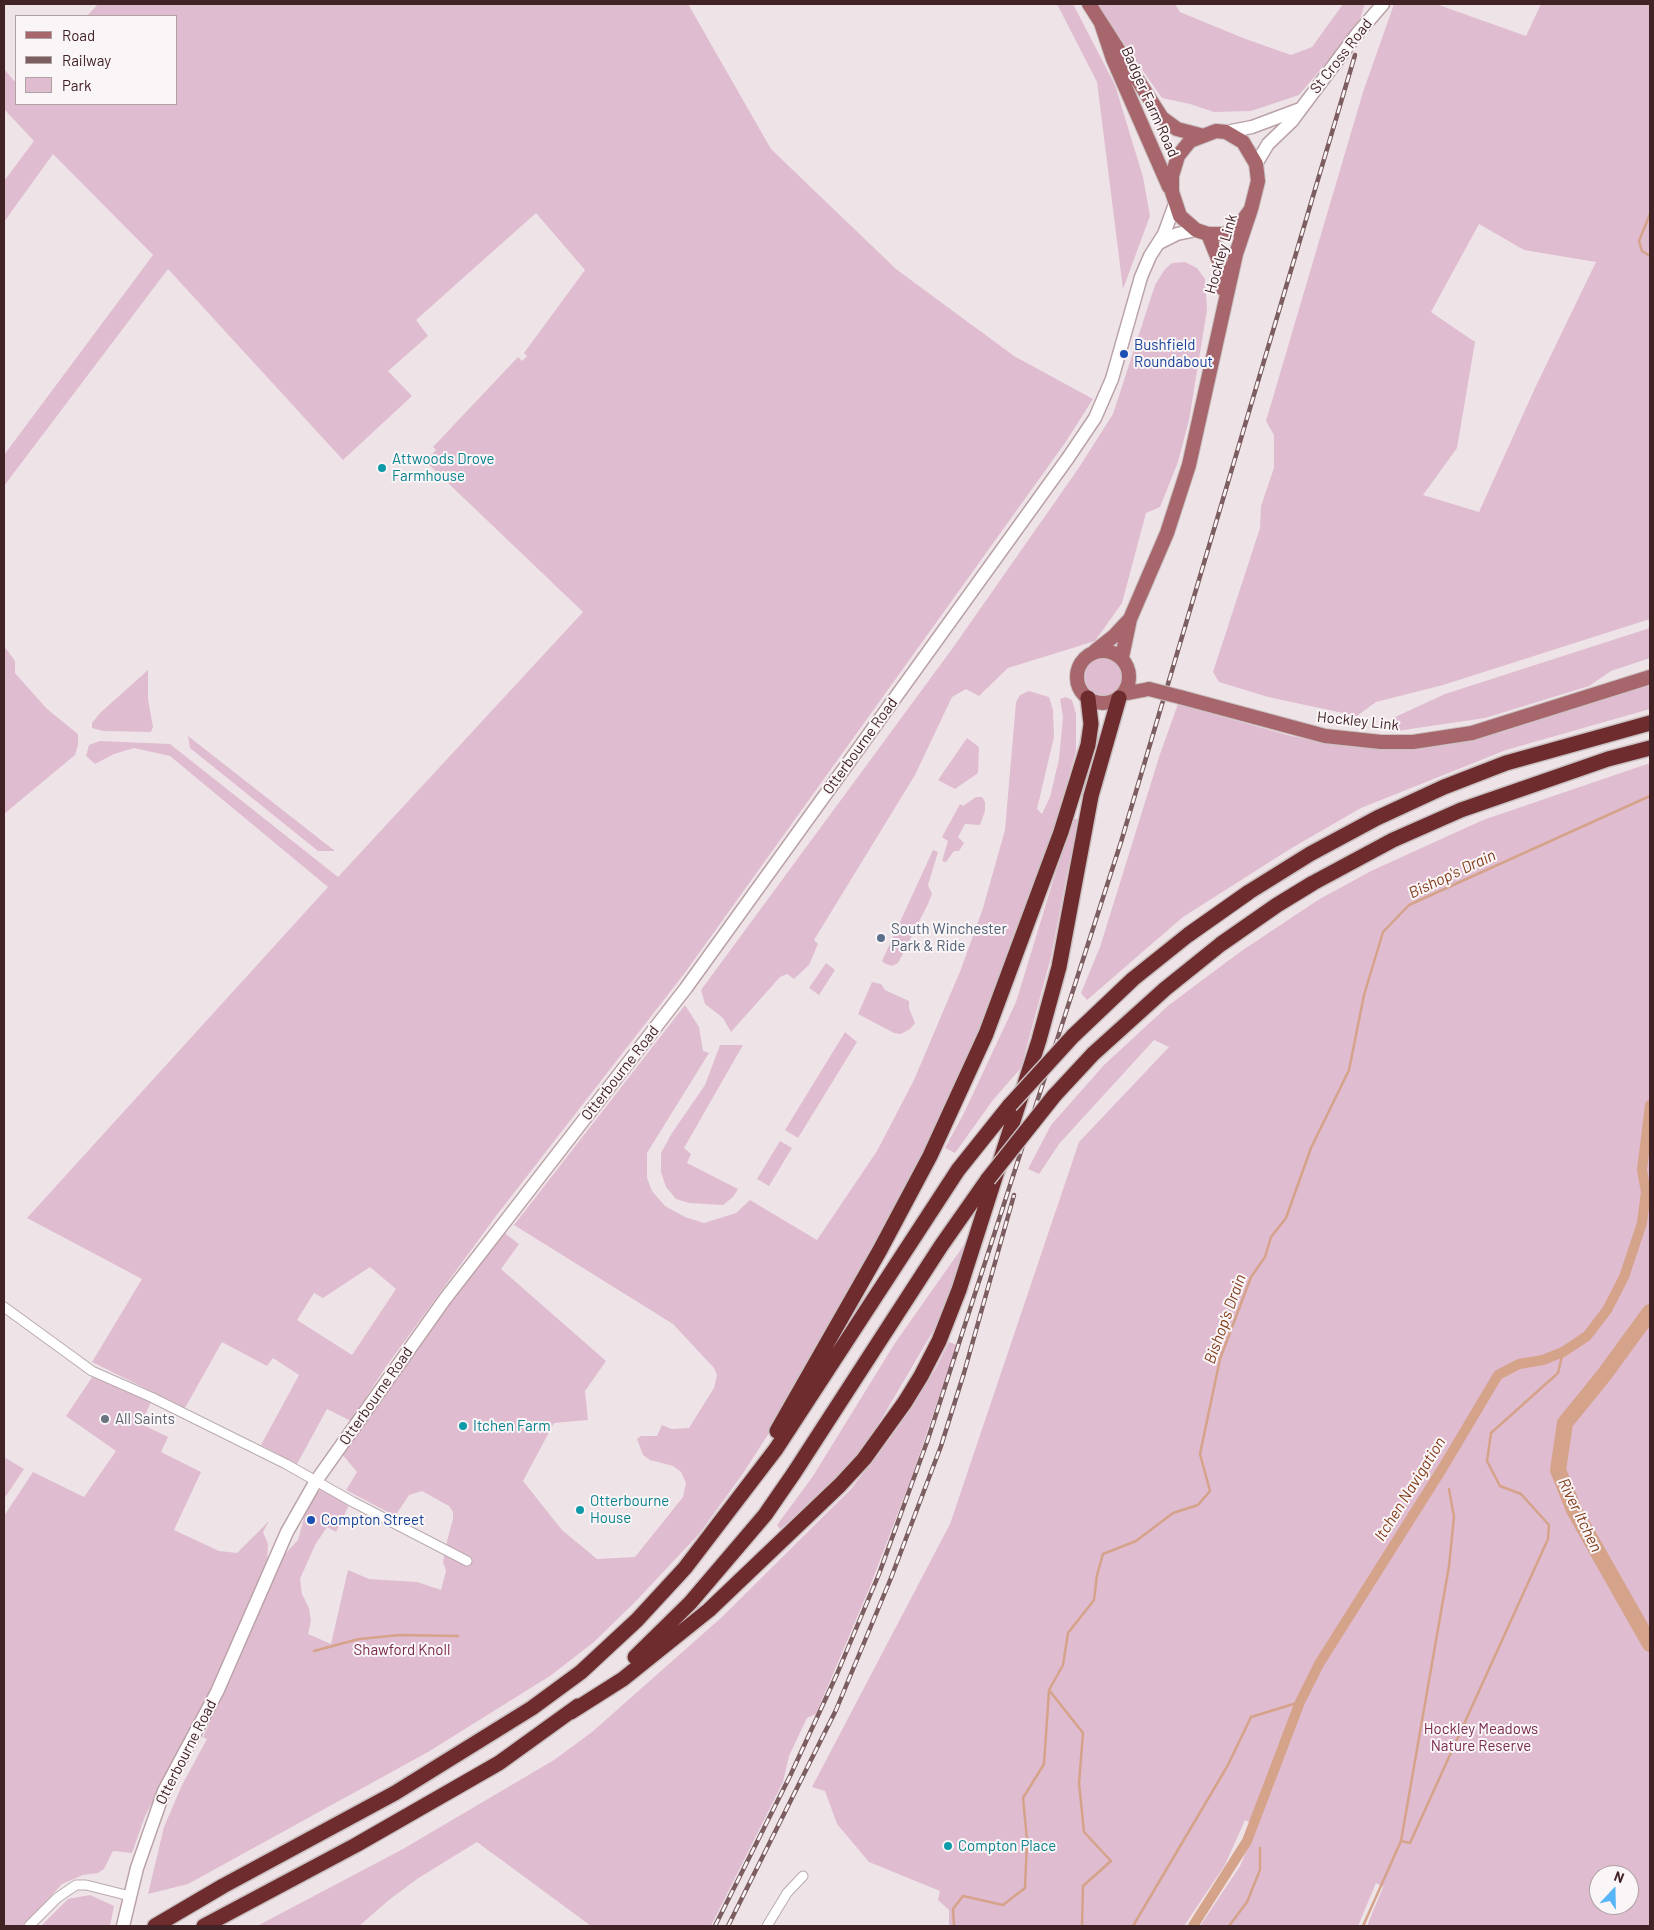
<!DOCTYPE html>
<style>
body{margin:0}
#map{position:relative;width:1654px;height:1930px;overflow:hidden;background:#eee4e7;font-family:Barlow,sans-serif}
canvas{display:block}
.frame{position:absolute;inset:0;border:5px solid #412225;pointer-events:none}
.legend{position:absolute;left:15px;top:15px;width:162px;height:90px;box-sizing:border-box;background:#faf5f7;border:1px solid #b0a1a3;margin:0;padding:6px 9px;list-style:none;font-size:15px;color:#412225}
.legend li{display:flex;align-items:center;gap:10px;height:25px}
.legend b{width:25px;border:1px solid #b0a1a3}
.north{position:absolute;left:1589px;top:1865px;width:50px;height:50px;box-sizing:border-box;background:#faf5f7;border:1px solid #b0a1a3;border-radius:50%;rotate:21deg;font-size:14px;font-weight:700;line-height:20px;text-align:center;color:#412225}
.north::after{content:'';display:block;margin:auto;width:18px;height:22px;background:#58b6f8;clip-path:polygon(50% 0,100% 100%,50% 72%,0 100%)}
</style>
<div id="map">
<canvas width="1654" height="1930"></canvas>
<div class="frame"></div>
<ul class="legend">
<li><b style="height:6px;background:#a6666c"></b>Road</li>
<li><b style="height:6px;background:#7c5d60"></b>Railway</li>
<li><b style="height:14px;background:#e0bcd0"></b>Park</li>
</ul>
<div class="north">N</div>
</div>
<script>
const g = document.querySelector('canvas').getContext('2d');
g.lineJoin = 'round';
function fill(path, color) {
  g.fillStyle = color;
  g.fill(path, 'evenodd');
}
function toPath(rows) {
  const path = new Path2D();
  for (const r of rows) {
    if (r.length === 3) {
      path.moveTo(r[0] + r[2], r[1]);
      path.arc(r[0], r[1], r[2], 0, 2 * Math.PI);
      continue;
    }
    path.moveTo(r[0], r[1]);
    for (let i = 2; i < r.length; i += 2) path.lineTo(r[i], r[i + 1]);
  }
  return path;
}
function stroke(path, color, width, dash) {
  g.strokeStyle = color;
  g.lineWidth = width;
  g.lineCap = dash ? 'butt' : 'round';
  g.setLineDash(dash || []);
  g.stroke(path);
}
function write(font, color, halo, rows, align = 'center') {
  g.font = font + ' Barlow,sans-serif';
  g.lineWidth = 4;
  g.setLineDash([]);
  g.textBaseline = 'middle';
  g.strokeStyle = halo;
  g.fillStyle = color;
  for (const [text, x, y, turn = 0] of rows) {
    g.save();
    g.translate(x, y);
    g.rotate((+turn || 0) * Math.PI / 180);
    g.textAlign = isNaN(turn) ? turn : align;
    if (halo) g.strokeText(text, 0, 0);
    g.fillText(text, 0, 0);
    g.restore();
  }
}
const green = toPath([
 [98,4,688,4,771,149,896,269,1014,356,1093,399,1065,443,684,974,496,1216,385,1368,351,1421,327,1409,297,1464,261,1445,299,1375,273,1358,267,1366,222,1342,185,1408,92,1362,142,1279,27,1218,328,887,170,756,134,748,114,754,95,764,86,756,89,745,100,741,170,744,338,877,583,612,425,461,436,450,433,447,518,357,522,361,527,356,524,353,585,270,536,213,416,320,428,336,388,371,412,396,343,460,168,269,4,486,4,455,153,255,53,154,4,222,4,181,34,141,4,109,4,69,16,83,16,104,176,104,176,16,87,16],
 [370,1267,396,1289,352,1355,297,1320,314,1293,323,1298],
 [1057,4,1073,4,1115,85,1143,177,1150,216,1123,289,1097,82],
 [1096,4,1175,4,1180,12,1243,38,1291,55,1312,47,1343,4,1365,4,1358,25,1299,95,1251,111,1214,112,1190,104,1162,98],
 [1394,4,1436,4,1526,36,1541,4,1650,4,1650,619,1443,685,1376,702,1357,716,1268,697,1219,682,1213,672,1260,528,1261,506,1274,468,1274,435,1266,421,1363,92],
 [1479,224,1524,250,1596,262,1535,388,1479,512,1423,495,1457,448,1475,342,1431,312],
 [1185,262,1197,268,1205,279,1207,310,1189,420,1178,462,1160,507,1146,513,1122,603,1095,641,1008,668,979,696,966,689,952,697,915,775,814,940,818,944,809,965,794,979,787,974,780,977,731,1032,723,1018,705,1004,701,990,952,649,1078,469,1113,414,1155,285,1165,269,1172,263],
 [1650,628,1650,658,1611,671,1589,686,1485,718,1390,732,1393,718,1445,694],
 [4,646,15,661,15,673,47,709,78,734,78,745,75,755,4,814],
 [1104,677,19],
 [148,670,148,699,153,727,151,732,103,731,92,728,92,723,100,713],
 [1644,686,1650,686,1650,709,1506,750,1361,808,1290,849,1183,917,1087,1000,1081,993,1100,947,1160,754,1178,704,1291,736,1350,747,1398,748,1448,745,1502,732],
 [1029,691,1049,697,1053,710,1054,737,1037,809,1042,814,1050,797,1059,759,1063,717,1060,699,1066,697,1072,700,1076,714,1076,751,1048,850,969,1057,930,1143,780,1416,742,1475,699,1534,635,1602,594,1642,550,1676,428,1752,188,1884,148,1894,164,1827,182,1785,207,1739,203,1737,231,1674,168,1773,145,1816,132,1853,113,1851,104,1869,98,1873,83,1875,62,1884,24,1926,4,1926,4,1516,33,1472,84,1497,116,1451,66,1416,93,1376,151,1402,141,1424,168,1437,161,1452,201,1472,174,1530,219,1551,237,1553,269,1521,263,1532,268,1544,267,1565,271,1583,284,1555,298,1540,307,1507,314,1495,322,1489,349,1505,336,1532,327,1527,315,1545,300,1579,302,1594,309,1608,311,1621,308,1634,331,1644,348,1570,369,1579,417,1582,441,1590,446,1571,443,1562,447,1541,453,1519,453,1512,449,1506,422,1491,409,1495,395,1516,346,1490,357,1472,342,1454,502,1231,519,1244,501,1269,606,1361,585,1391,588,1420,554,1423,523,1481,562,1530,597,1559,635,1557,683,1497,686,1483,681,1472,673,1466,650,1460,643,1455,637,1439,641,1436,657,1436,662,1425,672,1429,689,1428,714,1388,717,1375,714,1368,673,1324,514,1225,685,1005,699,1027,703,1051,709,1053,647,1153,647,1178,652,1191,665,1206,685,1217,704,1223,736,1213,750,1200,817,1240,877,1151,914,1080,961,969,983,908,1005,830,1016,702,1020,695],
 [188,736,335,851,318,851,190,748],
 [967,738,979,747,978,773,955,789,938,780],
 [1650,763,1650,1926,1367,1926,1383,1887,1376,1883,1358,1926,1200,1926,1240,1866,1257,1826,1245,1820,1225,1865,1184,1926,949,1926,949,1910,938,1900,940,1891,869,1862,837,1824,825,1791,812,1787,950,1524,1079,1142,1169,1047,1154,1040,1059,1144,1039,1174,1028,1169,1051,1125,1104,1065,1169,1005,1240,952,1318,900,1371,871,1483,820],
 [1599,1875,1629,1875,1629,1905,1599,1905],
 [976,797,982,797,985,802,985,811,980,825,965,824,958,837,964,843,959,851,954,851,946,862,942,861,948,841,942,837,960,804,963,806],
 [1072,819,1080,819,1068,869,1051,957,1021,1068,993,1100,955,1153,945,1148,964,1113,1016,1002],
 [933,850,938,852,928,885,932,894,928,904,898,963,892,966,884,963,882,961],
 [826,963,835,970,819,995,809,988],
 [872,982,881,984,885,990,909,1001,909,1008,915,1023,910,1029,901,1034,894,1033,858,1014],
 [845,1032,857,1042,798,1138,785,1130],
 [720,1045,743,1045,684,1148,691,1154,687,1163,738,1189,733,1197,723,1205,689,1203,676,1199,666,1187,661,1172,661,1153,672,1133,705,1085],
 [780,1141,792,1148,769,1186,757,1179],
 [971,1235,936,1326,868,1442,821,1496,780,1529,777,1525,813,1476,895,1343],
 [949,1342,957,1345,911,1479,869,1589,816,1714,807,1718,789,1756,783,1782,711,1926,591,1926,477,1842,417,1879,389,1900,359,1926,257,1926,403,1849,554,1760,592,1732,722,1617,851,1489,891,1437,936,1368],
 [4,1457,24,1469,4,1499],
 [90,1895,114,1906,110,1926,41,1926,68,1899]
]);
const stream = toPath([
 [1650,214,1639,241,1642,251,1650,256],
 [314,1651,359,1639,400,1635,458,1636],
 [1401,1841,1410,1843,1548,1539,1549,1525,1521,1494,1500,1486,1487,1461,1491,1433,1558,1373,1563,1352],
 [954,1926,953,1909,963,1896,1003,1905,1025,1888,1027,1840,1023,1798,1044,1764,1049,1691],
 [1082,1926,1083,1886,1111,1861,1084,1832,1079,1783,1083,1733,1049,1690,1063,1665,1068,1633,1094,1600,1097,1575,1103,1554,1136,1541,1173,1513,1198,1505,1210,1491,1200,1454,1220,1359,1251,1277,1265,1257,1271,1237,1286,1218,1311,1148,1349,1070,1364,995,1383,932,1409,905,1650,796],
 [1133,1926,1228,1765,1251,1717,1300,1702],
 [1229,1926,1247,1902,1260,1870,1260,1848],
 [1363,1926,1401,1841,1449,1566,1454,1517,1449,1489]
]);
const canal = toPath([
 [1193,1926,1247,1841,1300,1702,1319,1664,1442,1469,1498,1375,1519,1364,1543,1360,1563,1352,1587,1336,1607,1310,1624,1277,1642,1223,1646,1192,1642,1170,1650,1105]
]);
const river = toPath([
 [1650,1312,1604,1375,1565,1423,1558,1470,1574,1510,1650,1644]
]);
const street = toPath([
 [4,1307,92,1371,151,1397,286,1464,353,1502,467,1561],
 [29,1926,57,1898,76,1885,86,1885,130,1896],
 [767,1926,787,1893,803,1876]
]);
const secondary = toPath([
 [1226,132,1252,127,1300,109],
 [1256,164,1268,144,1292,121,1357,34,1383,4],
 [1159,243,1177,234,1196,230],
 [123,1926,137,1868,164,1791,217,1692,287,1532,316,1481,445,1299,686,988,1068,458,1095,418,1112,379,1141,277,1150,256,1164,234,1175,204]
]);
const primary = toPath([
 [1089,4,1162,118,1177,129,1200,135],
 [1101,23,1113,59,1169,187],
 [1216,131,1226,132,1243,142,1256,164,1258,181,1251,209,1239,226,1225,234,1208,234,1196,230,1180,216,1172,192,1172,176,1178,156,1190,141,1216,131],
 [1208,234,1223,271,1223,289],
 [1103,677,26],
 [1095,651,1114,636,1129,620],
 [1122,657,1130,619,1167,533,1189,465,1236,254,1251,209],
 [1123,694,1149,689],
 [1180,697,1325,736,1381,742,1413,742,1472,733,1650,677]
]);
const highway = toPath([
 [1073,1036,1133,979,1188,935,1249,892,1310,854,1377,818,1444,787,1506,763,1650,723],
 [1054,1096,1093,1054,1165,989,1221,944,1277,905,1313,883,1393,840,1461,810,1608,759,1650,748],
 [777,1431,880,1250,930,1156,986,1034,1061,832,1088,745,1091,724,1088,698],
 [635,1657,690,1603,765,1515,794,1473,941,1246,988,1179],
 [571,1712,623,1679,709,1610,840,1485,864,1459,905,1402,921,1376,939,1341,959,1290,1039,1040,1059,967,1091,796,1119,698],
 [155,1926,223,1886,395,1793,532,1708,581,1672,637,1620,685,1568,776,1449,958,1170,1010,1105],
 [204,1926,356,1845,499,1763,578,1706]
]);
const rail = toPath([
 [715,1926,791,1774,837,1674,879,1574,928,1439,1121,842,1355,55],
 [728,1926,836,1710,891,1578,941,1446,964,1373,1014,1195]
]);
const primaryBridge = toPath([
 [1149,689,1180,697]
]);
const highwayBridge = toPath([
 [1010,1105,1073,1036],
 [988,1179,1054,1096]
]);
const markers = [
 [1124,354,5,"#1a4fb4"],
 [382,468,5,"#0f9aa8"],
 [881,938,5,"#5c6f8a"],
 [105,1419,5,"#6b7280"],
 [463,1426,5,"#0f9aa8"],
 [580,1510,5,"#0f9aa8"],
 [311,1520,5,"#1a4fb4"],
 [948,1846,5,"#0f9aa8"]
];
const streetNames = [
 ["St Cross Road",1341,56,-52],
 ["Badger Farm Road",1150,102,66],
 ["Hockley Link",1221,254,-74],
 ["Hockley Link",1358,721,6],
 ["Otterbourne Road",860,746,-54],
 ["Otterbourne Road",620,1073,-52],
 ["Otterbourne Road",376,1396,-55],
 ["Otterbourne Road",186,1752,-63]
];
const transitNames = [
 ["Bushfield",1134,345],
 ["Roundabout",1134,362],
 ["Compton Street",321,1520]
];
const cultureNames = [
 ["Attwoods Drove",392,459],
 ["Farmhouse",392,476],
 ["Itchen Farm",473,1426],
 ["Otterbourne",590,1501],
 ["House",590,1518],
 ["Compton Place",958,1846]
];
const serviceNames = [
 ["South Winchester",891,929],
 ["Park & Ride",891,946]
];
const worshipNames = [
 ["All Saints",115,1419]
];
const parkNames = [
 ["Shawford Knoll",402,1650],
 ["Hockley Meadows",1481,1729],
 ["Nature Reserve",1481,1746]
];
const waterNames = [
 ["Bishop's Drain",1452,874,-25],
 ["Bishop's Drain",1225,1319,-70],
 ["Itchen Navigation",1410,1489,-58],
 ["River Itchen",1580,1515,64]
];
fill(green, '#e0bcd0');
stroke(stream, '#d5a28a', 2.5);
stroke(canal, '#d5a28a', 10);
stroke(river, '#d5a28a', 16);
stroke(street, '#baaaad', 11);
stroke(secondary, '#baa2a6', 15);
stroke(primary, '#cac1c2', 16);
stroke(highway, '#cac1c2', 18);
stroke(street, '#fff', 9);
stroke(secondary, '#fff', 12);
stroke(primary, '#a6666c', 14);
stroke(highway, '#6f2c2f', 15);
stroke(rail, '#7c5d60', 4.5);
stroke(rail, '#faf5f7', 2.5, [8]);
stroke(primaryBridge, '#cac1c2', 16, []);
stroke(highwayBridge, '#cac1c2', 18, []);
stroke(primaryBridge, '#a6666c', 14);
stroke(highwayBridge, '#6f2c2f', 15);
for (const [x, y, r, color] of markers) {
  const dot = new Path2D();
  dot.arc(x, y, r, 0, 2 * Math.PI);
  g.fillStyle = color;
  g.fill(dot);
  stroke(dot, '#faf5f7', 2);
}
write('15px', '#412225', '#faf5f7', streetNames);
write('15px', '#164399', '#faf5f7', transitNames, 'left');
write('15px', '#0d838f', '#faf5f7', cultureNames, 'left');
write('15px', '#4e5e75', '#faf5f7', serviceNames, 'left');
write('15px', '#5b616d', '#faf5f7', worshipNames, 'left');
write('15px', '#7a2a4e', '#faf5f7', parkNames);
write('italic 16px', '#813c19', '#faf5f7', waterNames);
</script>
